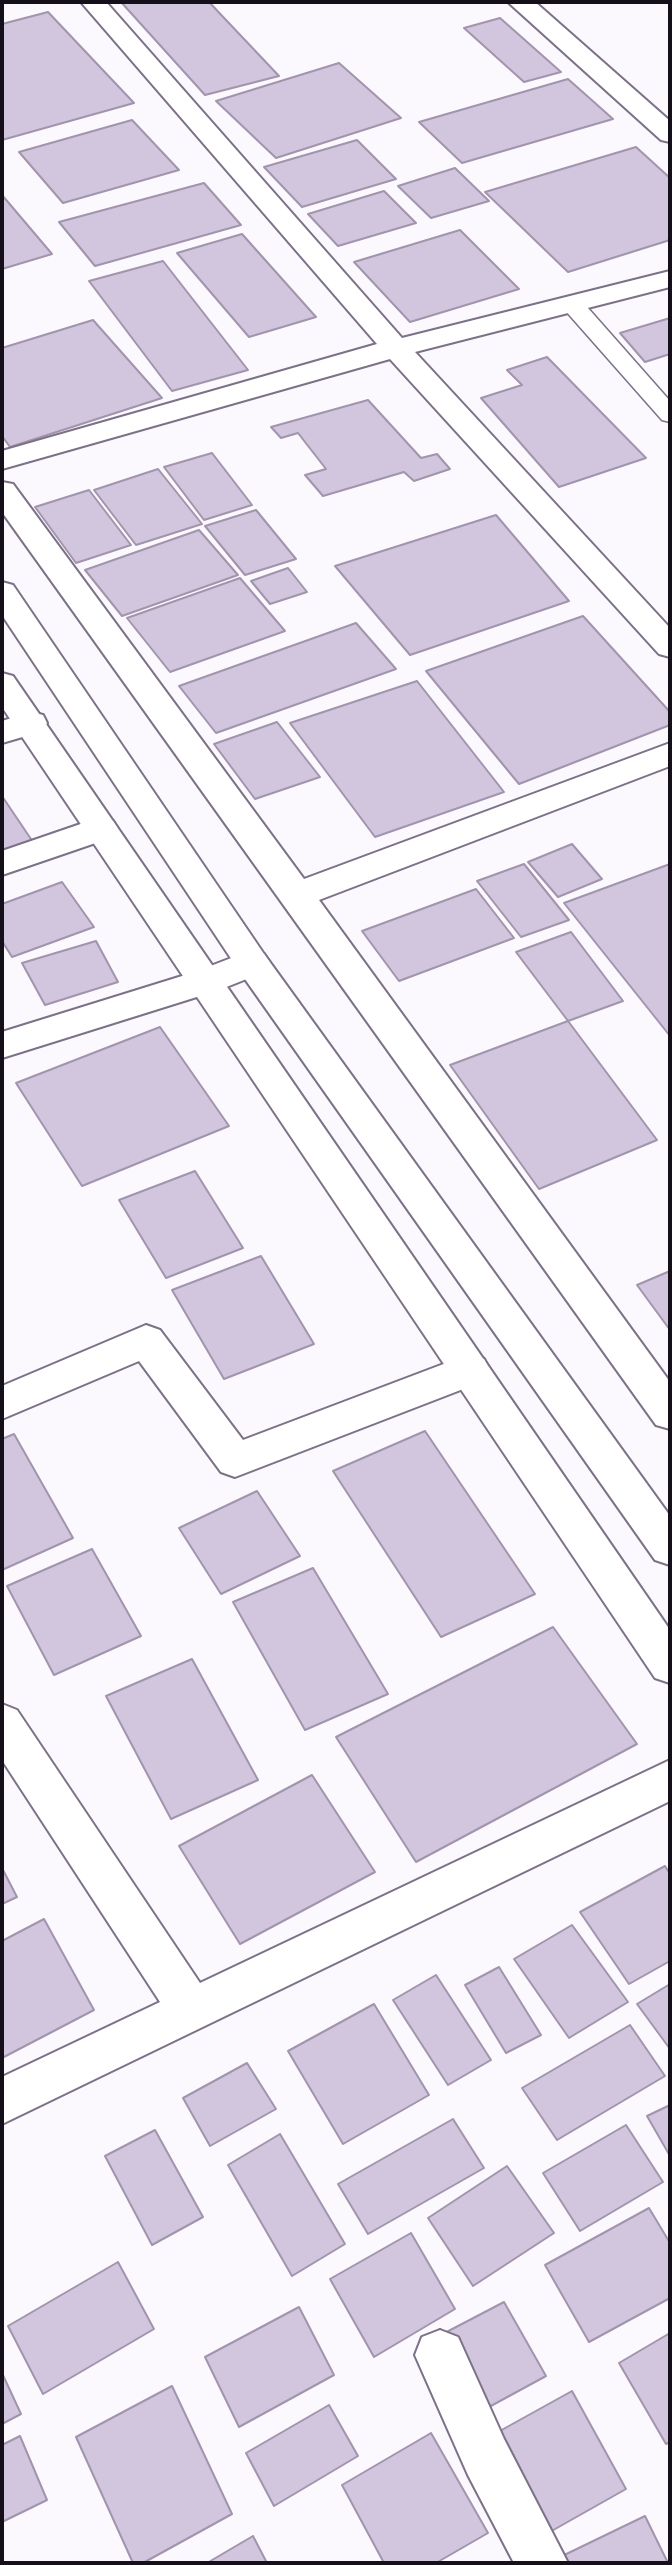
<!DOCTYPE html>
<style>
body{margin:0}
#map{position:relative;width:672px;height:2565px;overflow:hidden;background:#fbf8fe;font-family:"Sofia Sans Condensed",sans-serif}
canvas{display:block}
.frame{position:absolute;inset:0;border:4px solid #140f18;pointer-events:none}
</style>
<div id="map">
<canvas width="672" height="2565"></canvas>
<div class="frame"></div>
</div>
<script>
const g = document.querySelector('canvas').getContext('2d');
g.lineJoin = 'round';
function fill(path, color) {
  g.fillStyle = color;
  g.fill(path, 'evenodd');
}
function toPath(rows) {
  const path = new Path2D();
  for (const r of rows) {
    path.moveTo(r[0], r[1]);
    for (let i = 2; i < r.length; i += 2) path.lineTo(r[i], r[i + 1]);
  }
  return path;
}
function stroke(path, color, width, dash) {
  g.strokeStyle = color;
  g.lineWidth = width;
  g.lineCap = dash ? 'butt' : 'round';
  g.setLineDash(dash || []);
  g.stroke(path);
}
const building = toPath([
 [121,2,209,2,279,76,205,95,121,2],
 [48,12,134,103,2,140,2,24,48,12],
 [500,18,561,72,524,82,464,28,500,18],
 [339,63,401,118,276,158,216,101,339,63],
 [568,79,613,119,462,163,419,122,568,79],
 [132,120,179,170,63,203,19,152,132,120],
 [357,140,396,179,302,207,264,167,357,140],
 [636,147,670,178,670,240,568,272,485,192,636,147],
 [455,168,489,201,431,218,398,186,455,168],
 [204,183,241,225,95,266,59,222,204,183],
 [384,191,416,223,338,246,308,214,384,191],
 [2,195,52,254,2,269,2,195],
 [460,230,519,289,410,322,354,262,460,230],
 [242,234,316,317,249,337,177,253,242,234],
 [163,261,248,370,172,391,89,281,163,261],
 [670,318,670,354,645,362,620,333,670,318],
 [93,320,162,398,10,447,2,436,2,348,93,320],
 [547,357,646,458,559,487,481,398,522,385,507,370,547,357],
 [368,400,421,458,437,454,450,469,414,481,404,472,323,496,305,475,326,469,298,433,281,438,271,427,368,400],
 [212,453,252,505,204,520,164,467,212,453],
 [158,469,202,524,136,545,94,490,158,469],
 [89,490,131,545,76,563,35,507,89,490],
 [256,510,296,559,245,575,205,526,256,510],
 [496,515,569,601,410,655,335,566,496,515],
 [199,530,238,575,122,616,85,570,199,530],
 [288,568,307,592,270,604,251,581,288,568],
 [240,578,285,631,170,672,127,618,240,578],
 [583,616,670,712,670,725,519,784,426,671,583,616],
 [356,623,396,669,216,733,179,686,356,623],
 [417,681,504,792,375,837,290,723,417,681],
 [277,722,320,777,255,799,214,744,277,722],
 [2,796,37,848,2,861,2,796],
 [572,844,602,879,558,897,528,862,572,844],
 [524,864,569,920,521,937,477,881,524,864],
 [670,864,670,1036,564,903,670,864],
 [62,882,94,927,12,957,2,941,2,904,62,882],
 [476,889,514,938,399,981,362,931,476,889],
 [571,932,623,1001,568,1021,516,952,571,932],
 [96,941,118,982,45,1005,22,963,96,941],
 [568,1021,657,1140,539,1189,450,1065,568,1021],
 [160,1027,229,1126,82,1186,16,1083,160,1027],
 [195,1171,243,1248,166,1278,119,1200,195,1171],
 [261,1256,314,1344,224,1379,172,1290,261,1256],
 [670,1271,670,1330,637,1285,670,1271],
 [425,1431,535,1594,441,1637,333,1471,425,1431],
 [14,1434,73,1538,2,1570,2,1439,14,1434],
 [257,1491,300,1556,221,1594,179,1528,257,1491],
 [92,1549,141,1636,54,1675,7,1586,92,1549],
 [313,1568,388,1694,305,1730,233,1602,313,1568],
 [553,1627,637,1744,416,1862,336,1737,553,1627],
 [192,1659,258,1780,171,1819,106,1696,192,1659],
 [312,1775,375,1872,240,1944,179,1846,312,1775],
 [665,1866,670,1874,670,1961,629,1984,580,1912,665,1866],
 [2,1868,17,1897,2,1904,2,1868],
 [44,1919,94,2010,2,2058,2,1941,44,1919],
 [572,1925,628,2002,569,2038,514,1959,572,1925],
 [499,1967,541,2035,506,2053,465,1985,499,1967],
 [436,1975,491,2060,448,2085,393,2000,436,1975],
 [670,1984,670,2049,637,2004,670,1984],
 [374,2004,429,2095,343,2144,288,2051,374,2004],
 [630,2025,665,2076,557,2140,522,2088,630,2025],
 [247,2063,276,2109,210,2146,183,2098,247,2063],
 [670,2105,670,2156,647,2116,670,2105],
 [453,2119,484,2168,368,2234,338,2184,453,2119],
 [626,2125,663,2182,580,2231,543,2173,626,2125],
 [155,2130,203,2217,152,2245,105,2156,155,2130],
 [280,2134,345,2244,292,2276,228,2165,280,2134],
 [507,2166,554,2233,473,2286,428,2218,507,2166],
 [649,2208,670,2243,670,2298,589,2342,545,2265,649,2208],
 [411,2233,455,2309,374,2357,330,2279,411,2233],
 [118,2262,154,2329,43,2394,8,2326,118,2262],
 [504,2302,546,2376,478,2413,437,2337,504,2302],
 [299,2307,334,2375,239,2427,205,2357,299,2307],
 [670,2333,670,2442,666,2444,619,2363,670,2333],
 [2,2373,21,2414,2,2424,2,2373],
 [172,2386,232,2514,143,2563,133,2563,76,2437,172,2386],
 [572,2391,626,2489,541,2537,489,2437,572,2391],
 [329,2405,358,2456,274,2506,246,2453,329,2405],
 [431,2433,488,2533,436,2563,384,2563,342,2485,431,2433],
 [20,2436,47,2500,2,2522,2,2445,20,2436],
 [645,2516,668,2563,558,2563,556,2559,645,2516],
 [253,2536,267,2563,207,2563,253,2536]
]);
const service = toPath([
 [572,297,580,299,670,401,670,422,662,420,564,309,561,304,564,299,572,297]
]);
const minor = toPath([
 [81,2,106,2,402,338,670,271,670,287,415,352,670,628,670,657,659,654,390,359,2,469,2,451,377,344,81,2],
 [508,2,535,2,670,121,670,142,661,140,508,2],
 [2,482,13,484,304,879,670,743,670,766,319,900,670,1382,670,1429,656,1425,2,512,2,482],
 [31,712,43,715,47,723,43,731,2,743,2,721,31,712],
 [101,817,113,821,118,829,113,837,2,875,2,851,101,817],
 [252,950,264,954,270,963,264,972,219,990,2,1058,2,1032,195,972,252,950],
 [146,1325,160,1330,243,1440,470,1354,484,1359,490,1370,484,1381,235,1477,221,1472,139,1361,2,1419,2,1386,146,1325],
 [2,1704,17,1710,200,1983,670,1760,670,1801,2,2124,2,2077,160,2002,2,1760,2,1704],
 [440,2330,458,2337,504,2439,568,2563,514,2563,468,2475,415,2355,422,2337,440,2330]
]);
const primary = toPath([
 [2,582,13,585,264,954,670,1516,670,1565,655,1560,240,972,2,615,2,582],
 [2,673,13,676,670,1630,670,1683,655,1678,2,707,2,673]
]);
fill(building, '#d2c5de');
stroke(building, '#a194ac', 2);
stroke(service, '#7c7187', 3);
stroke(minor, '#7c7187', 4);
stroke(primary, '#7c7187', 4);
fill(service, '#fff');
fill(minor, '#fff');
fill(primary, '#fff');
</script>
